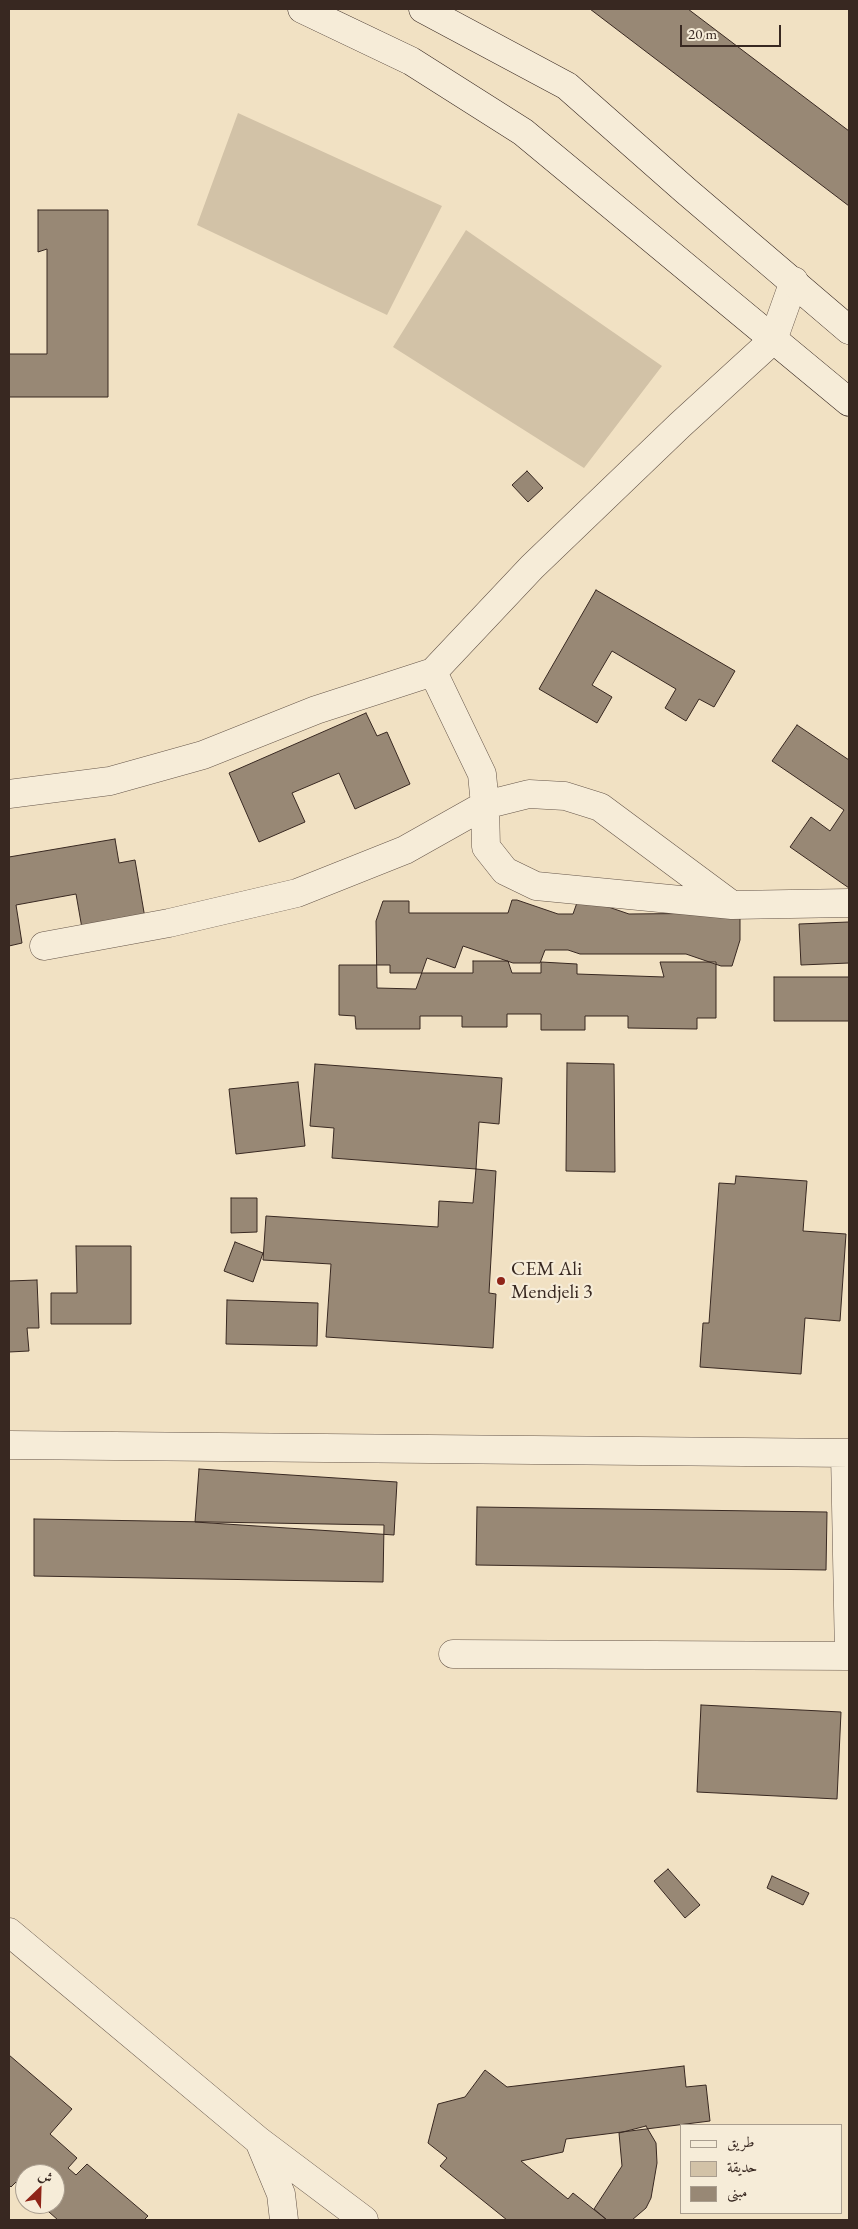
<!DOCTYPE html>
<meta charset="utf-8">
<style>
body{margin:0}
#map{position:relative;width:858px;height:2229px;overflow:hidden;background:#f1e1c3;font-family:"EB Garamond",Amiri,serif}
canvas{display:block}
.frame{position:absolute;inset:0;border:10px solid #382821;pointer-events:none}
.legend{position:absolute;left:680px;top:2124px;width:162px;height:90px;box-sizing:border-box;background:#f6ecd8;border:1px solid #aa9e8f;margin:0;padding:6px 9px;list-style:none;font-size:15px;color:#382821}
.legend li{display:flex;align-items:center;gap:10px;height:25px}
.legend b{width:25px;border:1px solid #aa9e8f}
.north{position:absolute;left:15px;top:2164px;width:50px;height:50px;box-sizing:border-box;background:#f6ecd8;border:1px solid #aa9e8f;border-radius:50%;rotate:24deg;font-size:14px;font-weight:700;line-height:20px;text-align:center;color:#382821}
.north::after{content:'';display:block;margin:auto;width:18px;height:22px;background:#8f2418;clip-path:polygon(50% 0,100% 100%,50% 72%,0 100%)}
.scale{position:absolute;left:680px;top:25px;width:101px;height:22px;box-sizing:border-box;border:2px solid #382821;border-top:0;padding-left:6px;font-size:15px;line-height:18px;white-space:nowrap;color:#382821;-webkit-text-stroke:4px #f6ecd8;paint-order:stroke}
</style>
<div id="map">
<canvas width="858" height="2229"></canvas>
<div class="frame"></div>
<ul class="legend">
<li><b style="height:6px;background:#f6ecd8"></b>طريق</li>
<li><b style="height:14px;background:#d2c2a7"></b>حديقة</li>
<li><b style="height:14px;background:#988875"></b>مبنى</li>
</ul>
<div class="north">ش</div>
<div class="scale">20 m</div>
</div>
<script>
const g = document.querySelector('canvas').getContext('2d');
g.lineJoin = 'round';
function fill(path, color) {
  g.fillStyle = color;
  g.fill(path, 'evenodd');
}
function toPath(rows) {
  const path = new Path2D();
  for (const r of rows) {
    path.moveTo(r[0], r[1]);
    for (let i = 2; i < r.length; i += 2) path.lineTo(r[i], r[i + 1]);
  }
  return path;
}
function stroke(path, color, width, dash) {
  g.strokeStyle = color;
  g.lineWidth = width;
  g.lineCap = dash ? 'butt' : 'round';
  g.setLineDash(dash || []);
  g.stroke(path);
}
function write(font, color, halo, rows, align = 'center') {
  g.font = font + ' "EB Garamond",serif';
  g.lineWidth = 4.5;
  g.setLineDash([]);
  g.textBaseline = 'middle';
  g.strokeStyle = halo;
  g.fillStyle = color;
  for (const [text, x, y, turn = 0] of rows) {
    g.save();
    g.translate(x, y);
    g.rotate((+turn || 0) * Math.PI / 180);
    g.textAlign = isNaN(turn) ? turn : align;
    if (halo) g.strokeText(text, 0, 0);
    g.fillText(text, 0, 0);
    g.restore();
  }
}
const green = toPath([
 [238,113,442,206,387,315,197,225],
 [466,230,662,366,584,468,393,347]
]);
const building = toPath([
 [590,9,688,9,849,131,849,206,590,9],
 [38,210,108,210,108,397,9,397,9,354,47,354,47,249,38,252,38,210],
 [527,471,543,488,528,502,512,485,527,471],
 [596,590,735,671,714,707,699,699,686,721,665,708,676,689,612,651,592,685,612,697,597,723,539,689,596,590],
 [366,713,377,736,387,732,410,784,355,809,339,773,292,793,305,822,259,842,229,773,366,713],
 [797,725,849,760,849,888,790,847,811,817,830,831,844,810,772,761,797,725],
 [115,839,119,863,135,860,146,924,83,934,76,894,16,905,22,943,9,946,9,857,115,839],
 [579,897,629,914,740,913,740,940,732,966,721,966,686,954,580,954,568,950,545,950,540,963,513,963,463,946,455,968,427,958,416,989,377,988,376,921,383,901,409,901,409,913,508,913,512,900,517,900,558,914,573,914,579,897],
 [849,922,849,963,801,965,799,924,849,922],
 [473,961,508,961,512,973,541,973,541,962,577,964,577,974,664,977,660,962,716,962,716,1018,697,1018,697,1029,628,1028,628,1016,585,1016,585,1030,541,1030,541,1014,507,1014,507,1027,462,1027,462,1016,420,1016,420,1029,356,1029,355,1016,339,1015,339,965,390,965,390,973,473,973,473,961],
 [774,977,849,977,849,1021,774,1021,774,977],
 [567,1063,614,1064,615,1172,566,1171,567,1063],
 [315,1064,502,1078,499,1124,479,1122,476,1169,332,1158,334,1128,310,1126,315,1064],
 [298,1082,305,1146,236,1154,229,1089,298,1082],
 [476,1169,496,1171,489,1293,496,1294,493,1348,326,1337,331,1264,263,1260,266,1216,438,1227,439,1201,473,1203,476,1169],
 [736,1176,807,1181,803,1231,846,1234,840,1321,805,1318,801,1374,700,1367,703,1323,709,1323,719,1183,735,1184,736,1176],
 [231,1198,257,1198,257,1232,231,1233,231,1198],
 [235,1242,263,1253,253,1282,224,1271,235,1242],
 [76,1246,131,1246,131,1324,51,1324,51,1293,77,1293,76,1246],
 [37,1280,39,1328,27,1328,29,1351,9,1352,9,1281,37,1280],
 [227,1300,318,1303,317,1346,226,1344,227,1300],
 [199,1469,397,1482,394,1535,195,1522,199,1469],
 [477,1507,827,1512,826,1570,476,1565,477,1507],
 [34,1519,384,1525,383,1582,34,1576,34,1519],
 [701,1705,841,1712,837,1799,697,1792,701,1705],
 [668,1869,700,1905,685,1918,654,1881,668,1869],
 [772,1876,809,1893,803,1905,767,1888,772,1876],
 [9,2055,72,2109,50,2134,77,2158,68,2168,76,2175,87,2164,148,2216,144,2220,58,2220,40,2204,55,2204,55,2174,25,2174,25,2190,16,2182,11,2187,9,2185,9,2055],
 [684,2066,686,2087,706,2085,710,2121,566,2139,563,2152,521,2161,568,2199,573,2193,607,2220,507,2220,440,2166,447,2158,428,2143,438,2104,465,2097,485,2070,507,2087,684,2066],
 [646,2126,656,2143,657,2163,651,2198,646,2208,632,2220,607,2220,594,2209,622,2166,619,2133,646,2126]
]);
const minor = toPath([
 [433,672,482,774,485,805,486,847,505,871,536,886,732,905,849,903],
 [9,794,110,781,203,755,316,710,433,672,532,567,680,425,773,340,794,281],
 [44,946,169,923,297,893,405,850,485,805,529,794,565,796,600,807,732,905],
 [9,1445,849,1453],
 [845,1453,849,1656],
 [453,1654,849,1656],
 [9,1932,259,2141],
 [284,2220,281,2194,259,2141,364,2220]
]);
const secondary = toPath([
 [302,9,411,61,523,132,849,402],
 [423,9,567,86,685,190,849,330]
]);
const markers = [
 [501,1281,5,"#8f2418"]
];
const poiNames = [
 ["CEM Ali",511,1270],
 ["Mendjeli 3",511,1293]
];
fill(green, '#d2c2a7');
fill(building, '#988875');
stroke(building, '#382821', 1);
stroke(minor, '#66564a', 29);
stroke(secondary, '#382821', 29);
stroke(minor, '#f6ecd8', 28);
stroke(secondary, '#f6ecd8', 28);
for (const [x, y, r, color] of markers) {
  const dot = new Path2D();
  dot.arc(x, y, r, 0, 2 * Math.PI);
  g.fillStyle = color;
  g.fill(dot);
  stroke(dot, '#f6ecd8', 2);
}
write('20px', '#382821', '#f6ecd8', poiNames, 'left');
</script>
